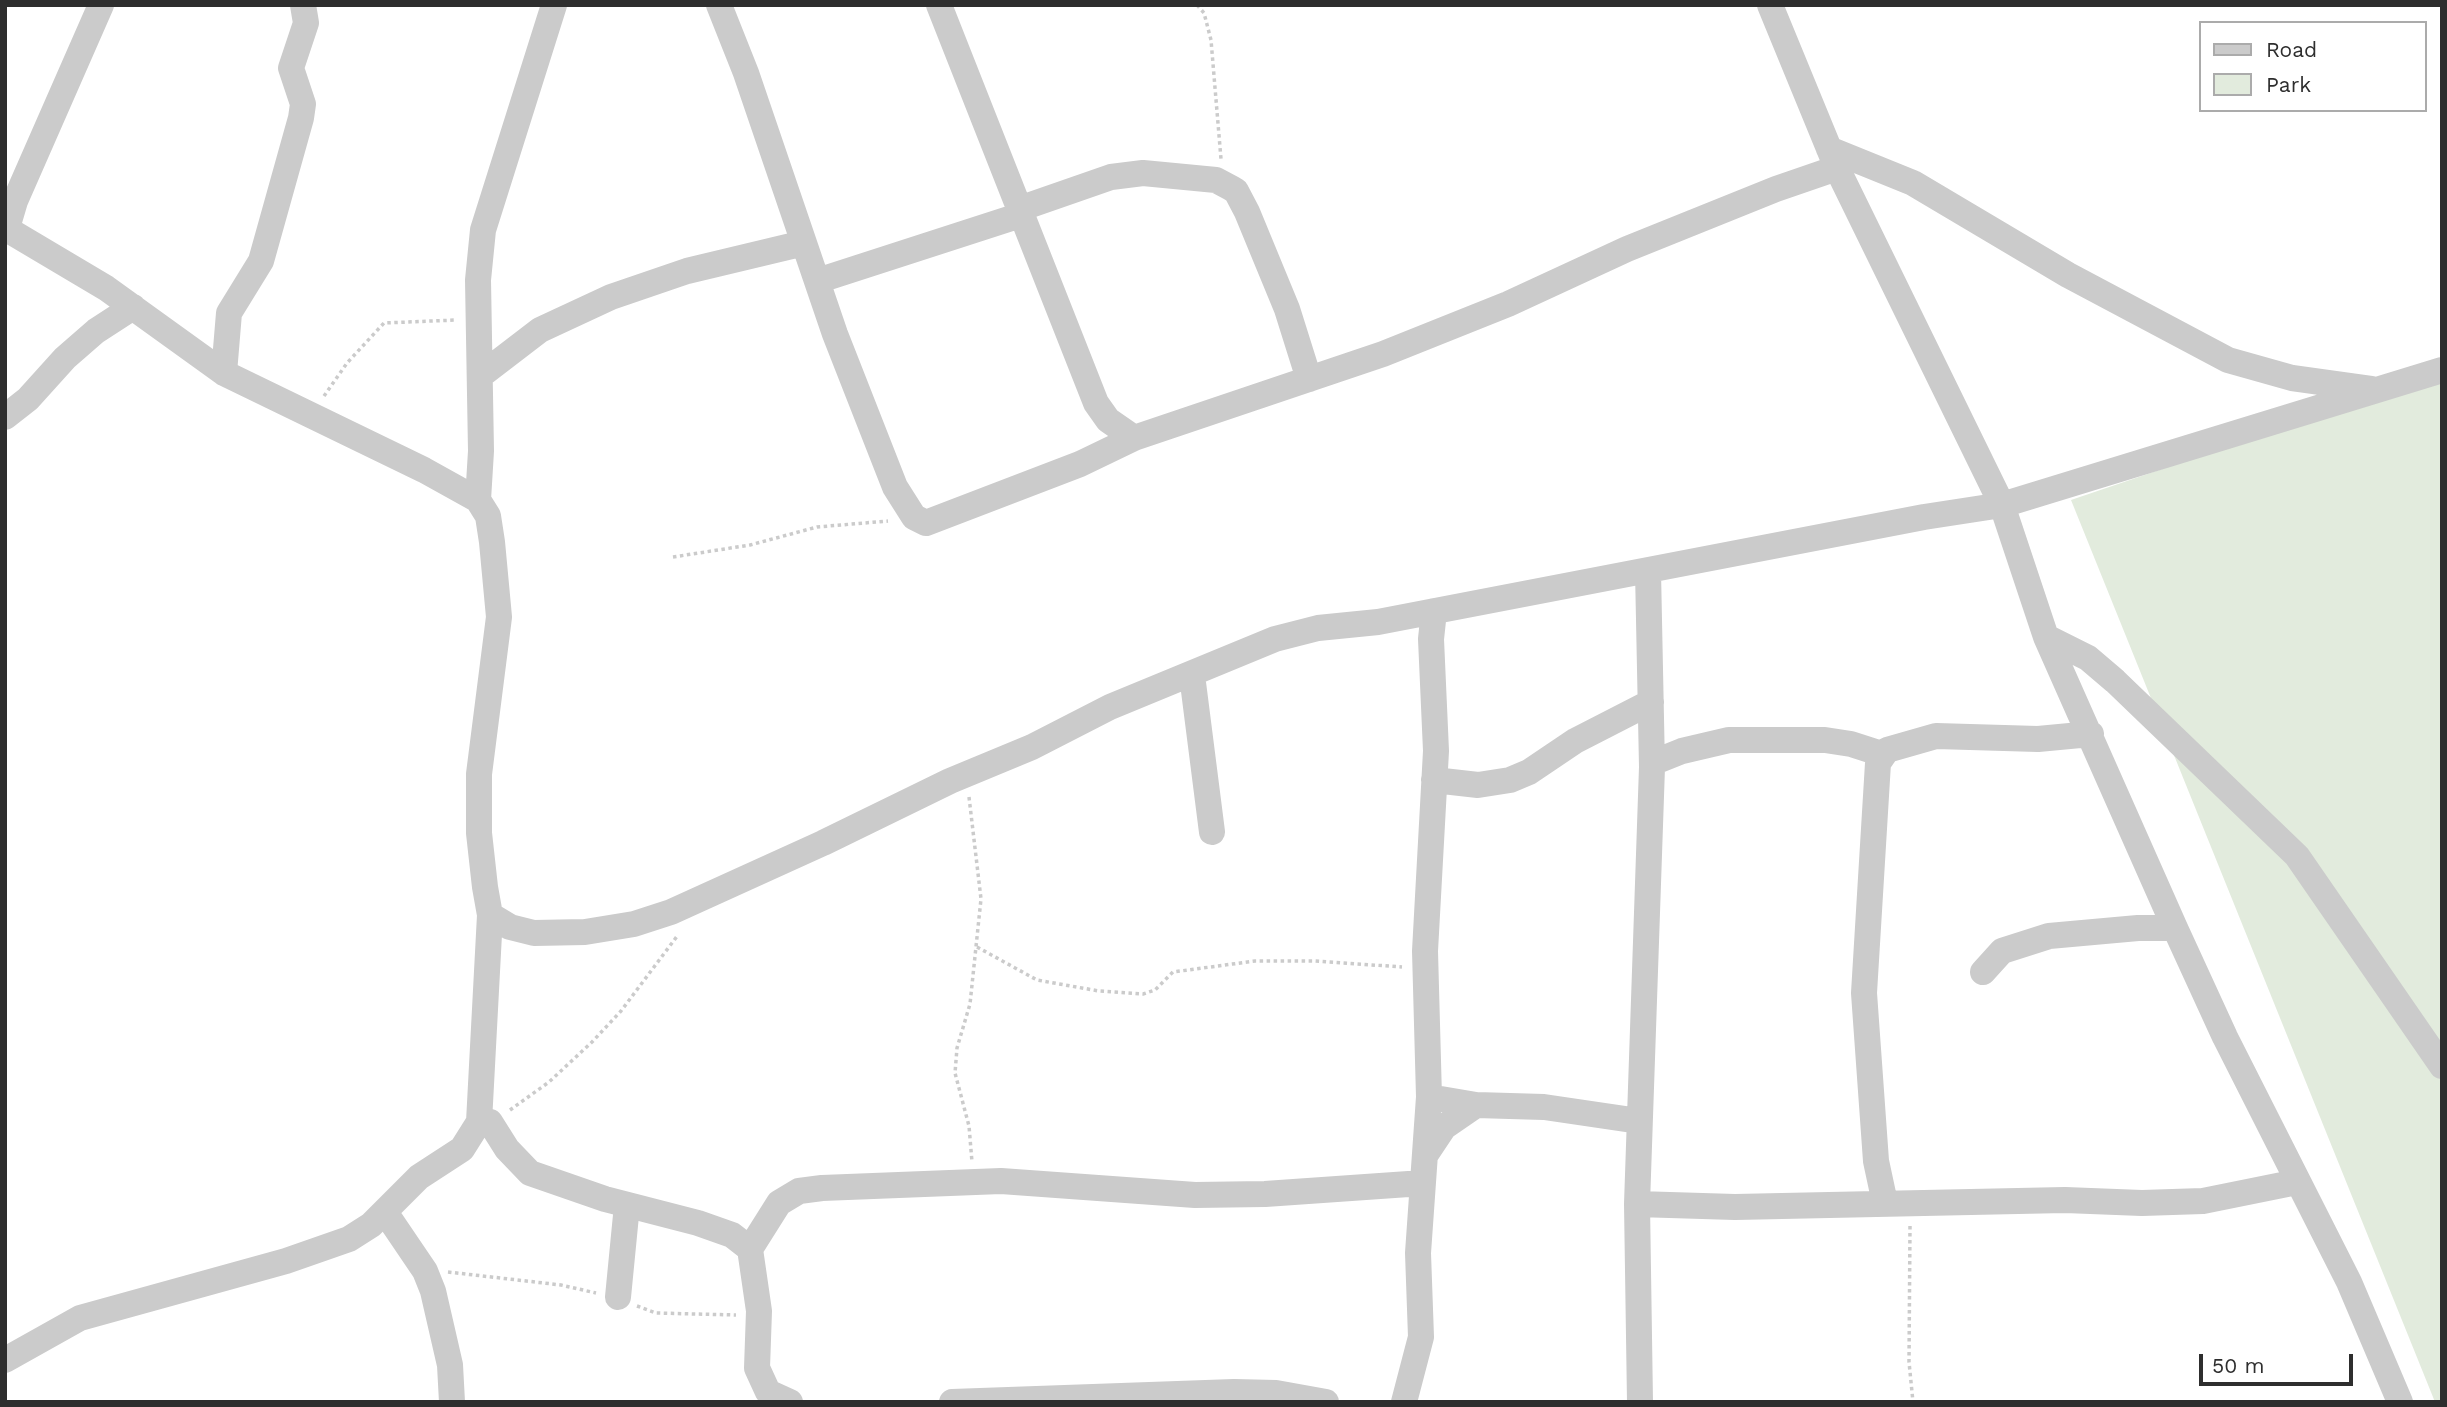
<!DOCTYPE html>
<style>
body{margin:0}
#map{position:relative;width:2447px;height:1407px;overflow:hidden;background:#fff;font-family:"Work Sans",sans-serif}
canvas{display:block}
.frame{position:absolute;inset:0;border:7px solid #2e2e2e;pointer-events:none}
.legend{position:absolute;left:2199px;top:21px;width:228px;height:91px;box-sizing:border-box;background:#fff;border:2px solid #ababab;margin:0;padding:9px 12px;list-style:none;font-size:21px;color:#2e2e2e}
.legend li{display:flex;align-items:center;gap:14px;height:35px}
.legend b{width:35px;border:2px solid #ababab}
.scale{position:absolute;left:2199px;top:1354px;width:154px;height:32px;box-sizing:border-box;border:4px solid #2e2e2e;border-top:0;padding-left:9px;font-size:21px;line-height:24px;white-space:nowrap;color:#2e2e2e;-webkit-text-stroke:5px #fff;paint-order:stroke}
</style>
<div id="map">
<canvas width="2447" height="1407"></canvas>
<div class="frame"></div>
<ul class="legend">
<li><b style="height:9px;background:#cbcbcb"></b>Road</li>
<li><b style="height:19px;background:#e2ebdd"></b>Park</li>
</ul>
<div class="scale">50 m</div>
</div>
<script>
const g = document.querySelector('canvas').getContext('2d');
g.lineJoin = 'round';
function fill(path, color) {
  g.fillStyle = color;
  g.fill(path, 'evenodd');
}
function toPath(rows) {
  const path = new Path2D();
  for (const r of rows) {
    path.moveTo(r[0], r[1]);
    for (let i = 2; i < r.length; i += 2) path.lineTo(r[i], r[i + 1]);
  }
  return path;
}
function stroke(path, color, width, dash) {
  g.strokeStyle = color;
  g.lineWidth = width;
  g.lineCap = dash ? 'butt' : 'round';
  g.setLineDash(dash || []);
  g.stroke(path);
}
const green = toPath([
 [2442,374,2442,1402,2435,1402,2071,500]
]);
const path = toPath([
 [1197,5,1204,13,1211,40,1221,159],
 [324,396,347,363,384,323,456,320],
 [673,557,750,545,817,527,888,521],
 [969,797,981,899,970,1004,957,1048,955,1073,969,1126,972,1162],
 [977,947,1037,980,1099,991,1143,994,1155,990,1173,972,1255,961,1315,961,1402,967],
 [510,1110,549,1082,592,1042,621,1011,678,935],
 [1910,1226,1909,1362,1913,1402],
 [448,1272,561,1285,596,1293],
 [637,1306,656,1313,736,1315]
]);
const minor = toPath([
 [719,5,746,73,835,334,895,487,914,517,926,523,1080,464,1134,438,1383,354,1508,304,1627,249,1776,189,1837,168],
 [939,5,1096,403,1108,420,1134,438],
 [1770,5,1837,168,2002,505,2046,637,2175,928,2225,1037,2349,1282,2400,1402],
 [1829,149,1913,183,2068,275,2228,360,2292,378,2371,389],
 [1019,209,1111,177,1143,173,1216,180,1231,188,1236,191,1247,212,1287,309,1309,379],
 [5,228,106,288,224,373,424,470,478,500,488,516,492,542,499,617,479,774,479,833,485,887,490,915,510,927,534,933,585,932,634,924,671,912,823,843,950,781,1032,747,1110,707,1275,639,1318,628,1378,622,1924,517,2002,505,2442,370],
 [7,228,15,201,101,5],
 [817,281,1021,215],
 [224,373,229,313,261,261,301,118,303,104,291,68,306,23,303,5],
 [480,376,540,330,611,297,687,271,804,243],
 [5,417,28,399,65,358,96,331,133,307],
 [478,500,481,451,478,280,483,230,554,5],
 [2046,637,2088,658,2115,681,2297,856,2442,1066],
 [1192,675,1212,832],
 [1652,763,1682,751,1729,740,1825,740,1851,744,1882,754],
 [1434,780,1478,785,1510,780,1529,772,1575,741,1651,702],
 [1983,972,2002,951,2049,936,2138,928,2175,928],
 [1429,1097,1476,1105,1544,1107,1639,1121],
 [490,1122,507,1149,530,1173,605,1199,698,1223,732,1235,750,1249,759,1311,757,1368,768,1392,790,1402],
 [1426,1154,1444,1127,1476,1105],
 [1885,1203,1876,1161,1864,993,1878,763,1887,750,1936,736,2038,739,2091,734],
 [1637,1204,1735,1207,2065,1200,2142,1203,2203,1201,2297,1182],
 [385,1212,425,1271,433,1291,450,1365,452,1402],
 [750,1249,779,1203,799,1191,822,1188,1001,1181,1195,1195,1265,1194,1423,1183],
 [618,1297,627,1205],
 [5,1360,80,1318,286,1261,349,1239,371,1225,419,1177,462,1149,479,1122,490,915],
 [952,1402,1234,1392,1276,1393,1326,1402],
 [1404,1402,1421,1337,1418,1253,1429,1097,1425,951,1436,751,1431,639,1434,611],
 [1640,1402,1637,1204,1652,767,1648,571]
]);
fill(green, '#e2ebdd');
stroke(path, '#cbcbcb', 3.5, [3.5, 3.5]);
stroke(minor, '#cbcbcb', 26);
</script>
